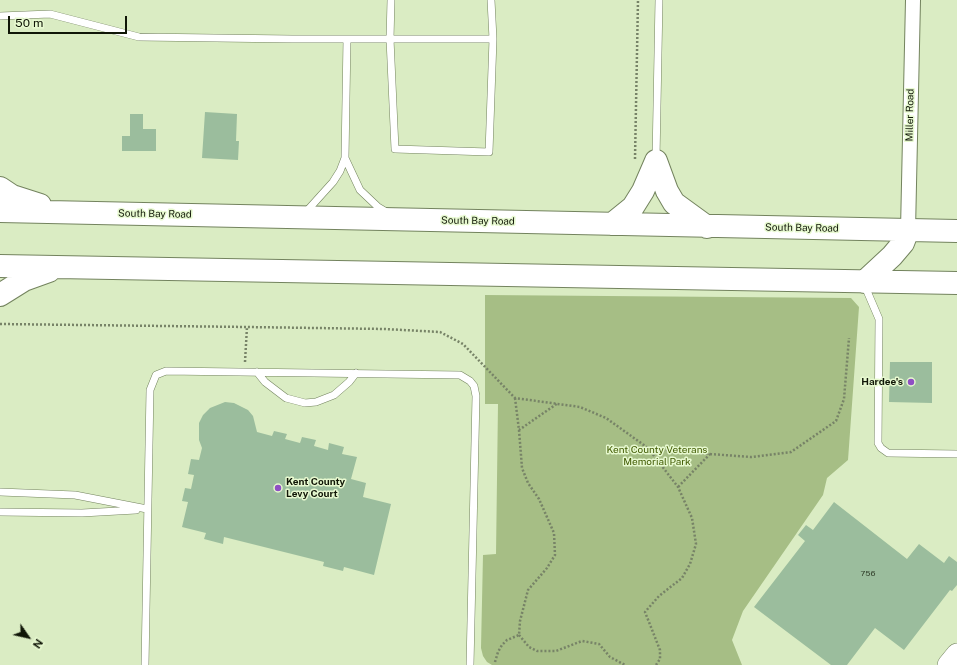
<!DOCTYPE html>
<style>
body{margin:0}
#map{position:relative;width:957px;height:665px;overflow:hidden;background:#daecc3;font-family:"Public Sans",sans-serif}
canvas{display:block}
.north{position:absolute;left:8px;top:617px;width:40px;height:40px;-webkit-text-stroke:3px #e7f9d0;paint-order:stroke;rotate:124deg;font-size:11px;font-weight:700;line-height:16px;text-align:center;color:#101607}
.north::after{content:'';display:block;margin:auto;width:14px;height:18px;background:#101607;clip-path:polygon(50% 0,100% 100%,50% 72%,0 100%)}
.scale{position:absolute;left:8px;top:16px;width:119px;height:18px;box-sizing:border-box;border:2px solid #101607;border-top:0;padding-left:5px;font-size:12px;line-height:14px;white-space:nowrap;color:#101607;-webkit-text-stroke:3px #e7f9d0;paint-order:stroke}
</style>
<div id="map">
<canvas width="957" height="665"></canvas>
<div class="north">N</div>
<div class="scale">50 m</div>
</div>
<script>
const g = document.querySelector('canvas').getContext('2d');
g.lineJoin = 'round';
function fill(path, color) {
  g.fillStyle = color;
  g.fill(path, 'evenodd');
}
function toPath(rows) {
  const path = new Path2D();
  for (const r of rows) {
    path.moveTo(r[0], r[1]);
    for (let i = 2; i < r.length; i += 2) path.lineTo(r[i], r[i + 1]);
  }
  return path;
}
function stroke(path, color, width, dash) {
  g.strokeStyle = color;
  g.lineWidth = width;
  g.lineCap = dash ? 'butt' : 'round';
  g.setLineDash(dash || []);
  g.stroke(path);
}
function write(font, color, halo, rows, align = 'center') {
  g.font = font + ' "Public Sans",sans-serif';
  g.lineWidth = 3;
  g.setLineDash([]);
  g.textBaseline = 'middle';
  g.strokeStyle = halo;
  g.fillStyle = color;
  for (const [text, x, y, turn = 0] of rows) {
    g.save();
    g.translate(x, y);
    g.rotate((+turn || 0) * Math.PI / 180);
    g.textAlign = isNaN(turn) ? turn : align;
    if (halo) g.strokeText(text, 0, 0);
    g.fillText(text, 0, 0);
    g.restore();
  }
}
const green = toPath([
 [485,295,851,298,859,307,848,460,827,478,823,495,743,611,732,640,742,665,492,665,487,662,483,656,481,648,483,555,496,554,498,404,485,404]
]);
const building = toPath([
 [205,112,237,114,236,141,239,141,238,160,202,158],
 [130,114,143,114,143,129,156,129,156,151,122,151,122,136,130,136],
 [890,362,932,362,932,403,889,402],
 [225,402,234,403,248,410,253,416,257,432,272,436,274,431,287,434,285,439,300,443,302,437,316,440,314,446,328,450,329,443,344,447,342,454,357,457,351,479,366,483,363,497,391,504,374,575,344,567,343,571,323,566,324,562,224,537,223,544,204,539,206,533,182,527,188,502,182,501,185,488,191,489,194,475,188,474,191,459,199,460,202,448,199,440,199,423,203,415,210,408],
 [834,502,907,559,919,544,944,563,949,556,957,562,957,585,952,591,950,590,904,650,875,628,847,665,831,665,754,607,805,541,798,535,806,525,813,530]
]);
const path = toPath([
 [635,159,638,0],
 [0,324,247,327],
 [245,362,247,327,385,329,440,332,463,344,515,398,580,407,606,418,648,448],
 [515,398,519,430,558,403],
 [710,454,751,457,791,452,836,421,844,399,849,338],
 [519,635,529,647,537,651,556,651,582,641,599,644,610,657,625,665],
 [495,662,498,652,502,645,507,640,519,635,520,621,528,590,547,568,555,555,554,533,539,499,528,483,522,468,519,430],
 [656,665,660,659,660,650,645,612,659,596,682,578,690,564,696,544,692,518,678,487,648,448,710,454,678,487]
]);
const lane = toPath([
 [391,0,390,39,395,149,489,152,493,39],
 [0,16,50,14,139,37,292,39,493,39,491,0],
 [345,158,360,190,378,207,388,213],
 [656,159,659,0],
 [305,213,333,182,340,171,345,158,347,39],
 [864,284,879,319,878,443,881,448,888,453,957,454],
 [257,372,265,382,286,398,305,403,316,402,334,395,349,382,356,373],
 [0,492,75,495,147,509],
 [0,512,82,513,136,510],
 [145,665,150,390,156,375,166,371,460,375,470,381,474,386,476,396,470,665]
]);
const street = toPath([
 [908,230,913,0]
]);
const secondary = toPath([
 [948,665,957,654]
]);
const highway = toPath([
 [656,161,667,191,674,203,707,227],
 [0,188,12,196,40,205],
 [0,211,957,231],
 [612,224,633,207,643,191,656,161],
 [0,266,957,283],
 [864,282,892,256,903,243,908,230],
 [0,295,24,280,49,271]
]);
const markers = [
 [911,382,4,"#8f4fc4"],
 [278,488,4,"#8f4fc4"]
];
const numberNames = [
 ["756",868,574]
];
const streetNames = [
 ["Miller Road",910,115,-89],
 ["South Bay Road",155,214,1],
 ["South Bay Road",478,221,1],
 ["South Bay Road",802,228,1]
];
const poiNames = [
 ["Hardee's",903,382],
 ["Kent County",286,482,"left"],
 ["Levy Court",286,494,"left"]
];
const parkNames = [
 ["Kent County Veterans",657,450],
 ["Memorial Park",657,462]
];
fill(green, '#a6be85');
fill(building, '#9bbd9d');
stroke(lane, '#73835e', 8);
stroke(street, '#73835e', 16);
stroke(secondary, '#73835e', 22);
stroke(highway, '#73835e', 24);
stroke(path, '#778367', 2.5, [2, 2]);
stroke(lane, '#fff', 7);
stroke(street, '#fff', 14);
stroke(secondary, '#fff', 21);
stroke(highway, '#fff', 22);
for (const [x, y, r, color] of markers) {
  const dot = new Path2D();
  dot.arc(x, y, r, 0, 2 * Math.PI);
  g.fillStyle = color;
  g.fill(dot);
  stroke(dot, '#e7f9d0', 1.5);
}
write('8px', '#33402c', null, numberNames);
write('10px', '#101607', '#e7f9d0', streetNames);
write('bold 10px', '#101607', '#e7f9d0', poiNames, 'right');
write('10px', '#3f5900', '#e7f9d0', parkNames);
</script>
